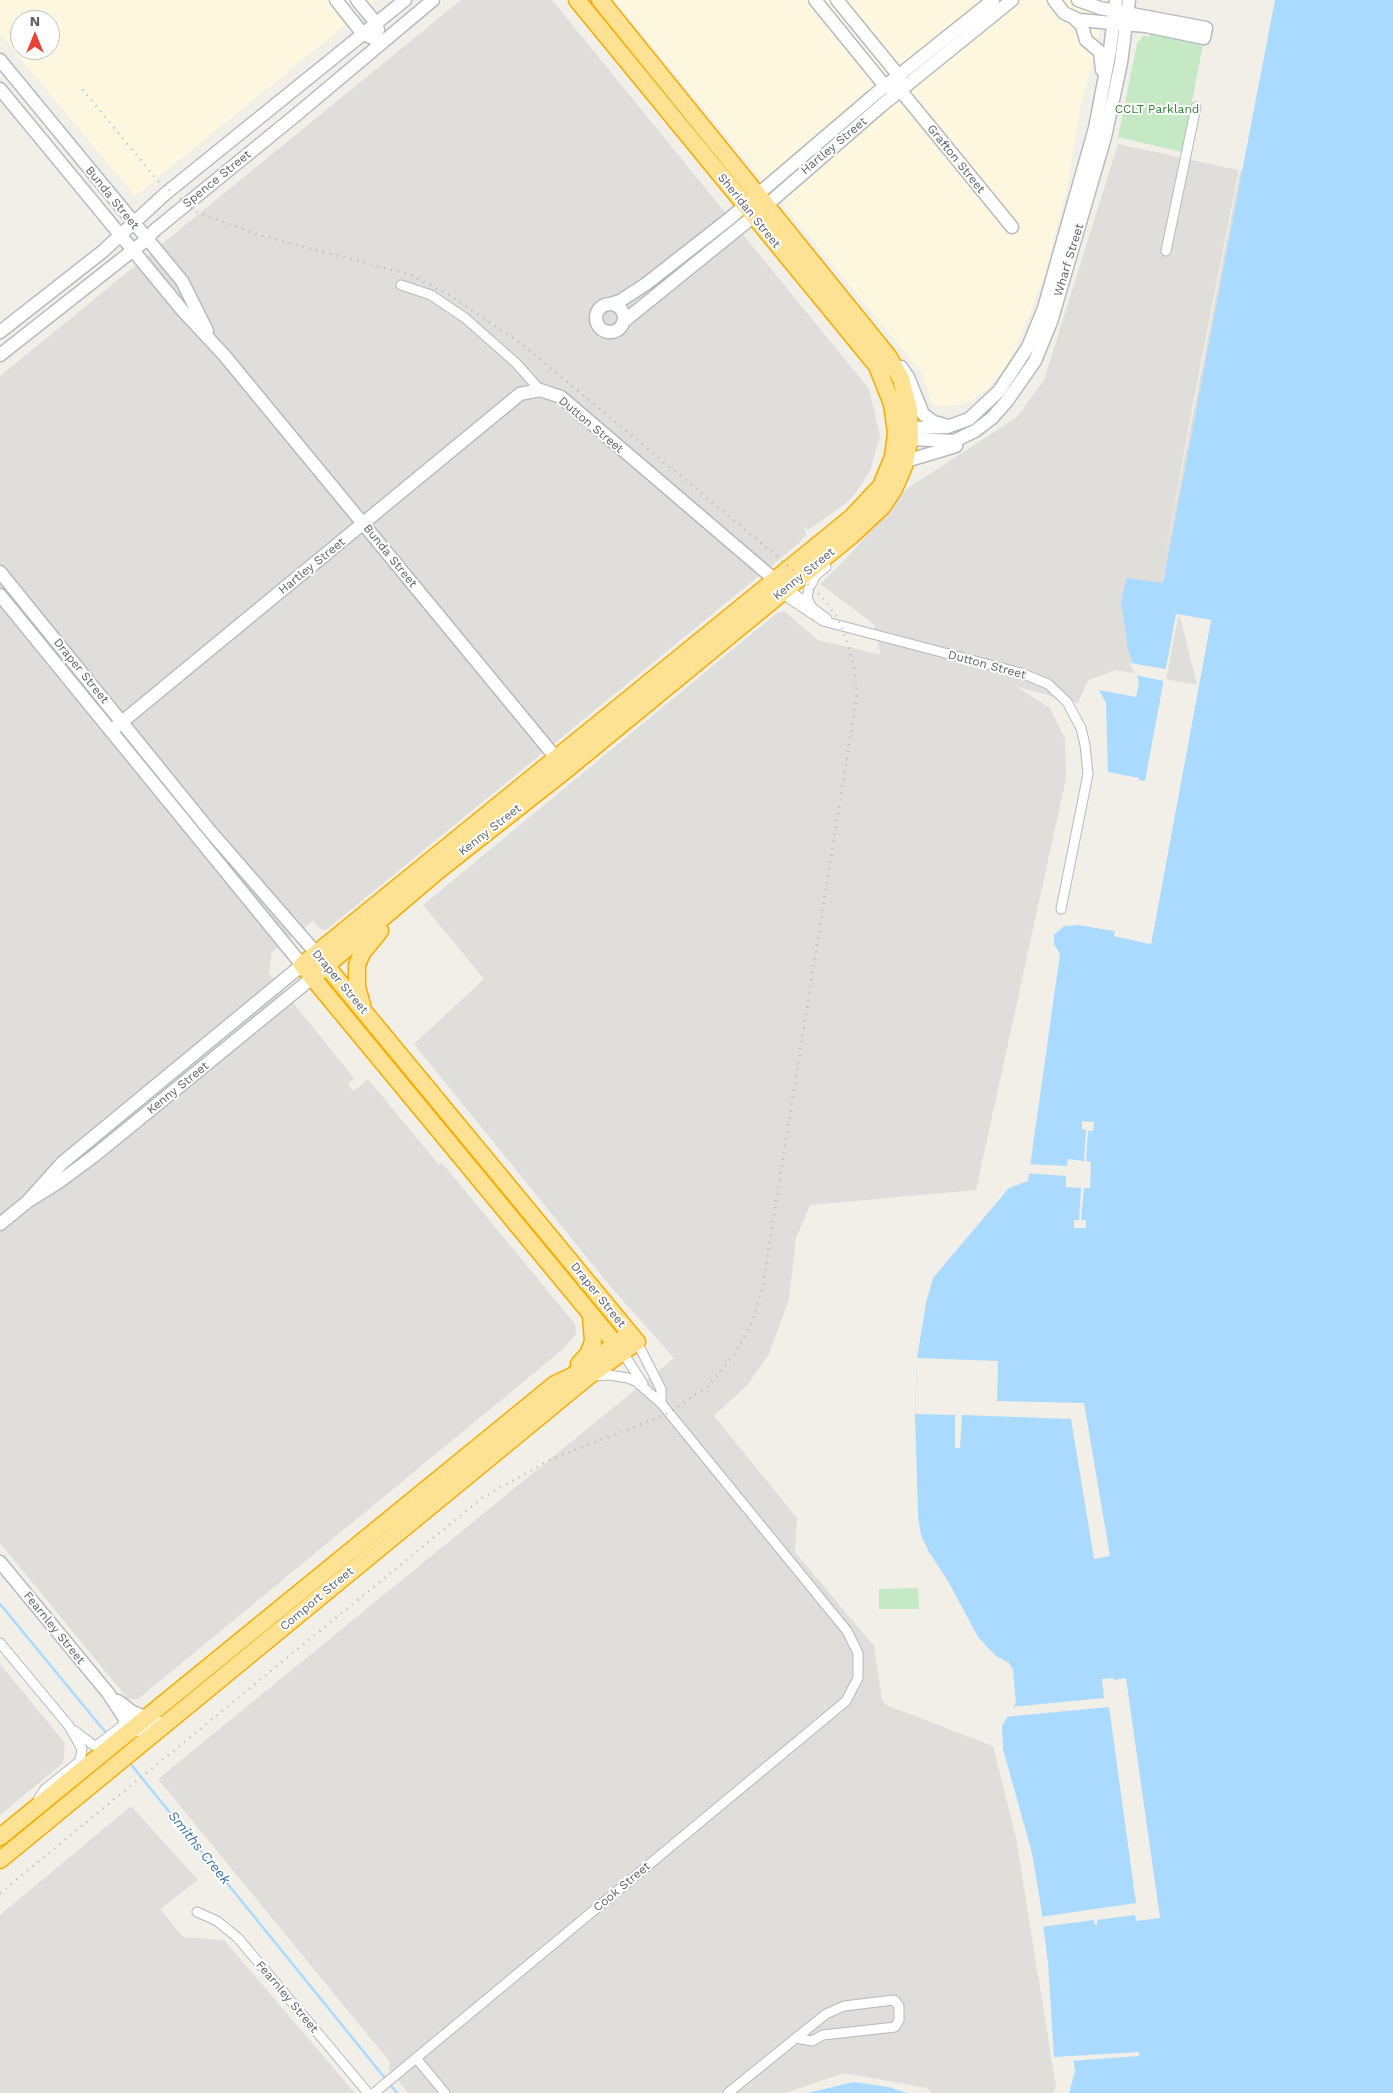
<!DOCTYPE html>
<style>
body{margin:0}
#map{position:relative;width:1393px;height:2093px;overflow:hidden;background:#f1efe8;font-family:"Work Sans",sans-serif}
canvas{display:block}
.north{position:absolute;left:10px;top:10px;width:50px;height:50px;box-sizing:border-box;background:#fff;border:1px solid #bfc1c3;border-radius:50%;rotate:0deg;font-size:14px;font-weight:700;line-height:20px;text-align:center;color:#5f6368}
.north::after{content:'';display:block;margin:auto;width:18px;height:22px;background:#ea4335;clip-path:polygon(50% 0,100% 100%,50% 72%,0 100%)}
</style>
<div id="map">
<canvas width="1393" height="2093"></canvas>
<div class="north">N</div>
</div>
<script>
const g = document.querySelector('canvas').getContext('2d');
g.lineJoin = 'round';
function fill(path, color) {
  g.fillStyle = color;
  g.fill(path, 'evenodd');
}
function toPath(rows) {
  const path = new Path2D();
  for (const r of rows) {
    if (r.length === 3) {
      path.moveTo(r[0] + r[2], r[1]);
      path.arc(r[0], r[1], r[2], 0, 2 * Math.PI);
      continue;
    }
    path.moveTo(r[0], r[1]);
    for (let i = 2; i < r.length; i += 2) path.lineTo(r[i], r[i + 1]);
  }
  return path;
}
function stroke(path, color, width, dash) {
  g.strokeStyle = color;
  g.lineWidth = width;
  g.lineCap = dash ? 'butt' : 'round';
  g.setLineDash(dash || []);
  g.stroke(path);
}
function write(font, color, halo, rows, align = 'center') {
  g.font = font + ' "Work Sans",sans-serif';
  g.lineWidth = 4;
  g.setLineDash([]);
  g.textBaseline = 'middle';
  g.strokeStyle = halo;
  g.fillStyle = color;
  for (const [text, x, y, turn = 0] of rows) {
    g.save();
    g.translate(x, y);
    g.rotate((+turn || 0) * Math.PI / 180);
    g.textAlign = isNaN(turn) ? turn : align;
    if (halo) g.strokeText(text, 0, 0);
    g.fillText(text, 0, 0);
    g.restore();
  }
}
const commercial = toPath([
 [0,0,376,0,135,196,0,34],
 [20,20,50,20,50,50,20,50],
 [614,0,1106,0,1095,53,1080,109,1067,187,1045,274,1014,352,1002,372,988,388,972,400,957,405,933,406,921,372]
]);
const industrial = toPath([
 [461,0,552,0,869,389,880,436,870,471,855,494,845,504,808,530,804,527,806,535,798,544,326,930,320,929,313,921,272,952,269,973,354,1078,348,1084,354,1091,368,1079,439,1165,442,1163,575,1324,576,1334,562,1350,138,1699,128,1699,0,1543,0,376],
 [1118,144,1252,173,1172,585,1197,685,1116,670,1088,680,1078,703,1017,687,1050,708,1065,739,1066,778,976,1190,810,1205,796,1238,789,1299,769,1354,749,1383,714,1416,797,1518,795,1552,874,1646,882,1700,886,1705,993,1746,1016,1838,1056,2087,1053,2093,932,2093,927,2088,844,2073,786,2093,408,2093,389,2069,390,2062,158,1779,674,1358,610,1286,414,1044,484,979,423,905,777,613,784,611,818,640,881,655,874,624,820,584,845,560,908,488,1017,417,1044,380],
 [0,1664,65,1743,63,1763,0,1815],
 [131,1806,198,1880,160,1909,183,1937,224,1940,355,2093,0,2093,0,1915]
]);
const green = toPath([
 [1152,32,1185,41,1199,41,1203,45,1182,152,1118,137,1137,44,1143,36,1149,37],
 [918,1588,919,1609,879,1609,879,1589]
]);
const water = toPath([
 [1275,0,1393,0,1393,2093,1069,2093,1075,2071,1073,2058,1054,2057,1048,1963,1041,1907,1032,1853,1003,1749,1002,1726,1016,1703,1013,1670,1009,1663,996,1656,978,1637,948,1581,929,1552,921,1535,918,1516,915,1414,917,1358,926,1303,933,1278,1009,1188,1028,1181,1060,954,1054,944,1054,935,1064,926,1079,925,1115,931,1114,936,1151,944,1211,620,1176,614,1145,781,1139,780,1139,778,1108,772,1106,703,1099,690,1136,697,1139,682,1128,649,1121,601,1127,578,1163,583],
 [854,2082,888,2087,908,2093,807,2093]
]);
const pier = toPath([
 [1272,0,1273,0,1161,580,1193,404],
 [1176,614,1211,620,1151,944,1114,936,1115,931,1079,925,1079,922,1116,929,1117,934,1149,941,1208,622,1178,617,1147,781,1145,783,1164,681,1135,675,1130,663,1166,669],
 [1082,1121,1094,1122,1093,1131,1088,1131,1086,1161,1091,1162,1090,1188,1084,1188,1081,1220,1086,1220,1086,1228,1074,1228,1074,1220,1079,1220,1081,1188,1066,1187,1066,1176,1026,1173,1028,1164,1067,1166,1068,1159,1084,1161,1086,1130,1082,1129],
 [917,1358,998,1361,997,1401,1084,1403,1110,1556,1094,1559,1071,1419,962,1415,960,1448,955,1448,955,1415,915,1414],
 [1113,1678,1114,1680,1126,1678,1160,1918,1136,1921,1135,1915,1097,1920,1097,1925,1095,1925,1094,1920,1041,1927,1040,1917,1136,1903,1109,1707,1004,1717,1010,1707,1104,1698,1102,1679],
 [1139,2052,1139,2056,1071,2061,1054,2060,1054,2057]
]);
const stream = toPath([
 [0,1604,107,1734],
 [129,1762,397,2093]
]);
const street = toPath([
 [1166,251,1196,107],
 [401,285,431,295,465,318,516,363,540,390],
 [787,588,827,619],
 [781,593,823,621,1021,673,1048,684,1067,702,1081,728,1085,745,1088,774,1061,909],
 [811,606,807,598,809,588,816,575,826,567],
 [637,1342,661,1389,661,1403],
 [623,1353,643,1384],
 [0,1643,69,1726,82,1749,80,1761,45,1789,38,1800],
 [75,1731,93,1745,110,1747],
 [96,1746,122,1726,125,1719],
 [197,1912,217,1921,238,1938,368,2093],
 [416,2058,445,2093],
 [374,2093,846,1701,858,1678,858,1653,847,1631,661,1403,637,1382,628,1378,609,1375,594,1376],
 [728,2093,796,2038,826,2014,844,2006,894,2000,899,2006,899,2020,895,2027,823,2035,812,2041,796,2038]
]);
const secondary = toPath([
 [336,0,363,34,382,42],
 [357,0,376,23,378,30],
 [815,0,885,86,892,88],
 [837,0,899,76,901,91,1012,227],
 [1054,0,1064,13,1079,20,1146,26,1204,38,1206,28,1100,8,1078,0],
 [1075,19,1082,26,1086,40,1100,52,1102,70],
 [0,60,182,281,207,331],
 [0,89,183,311,224,355,561,764],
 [610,304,620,301,646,284,729,219,873,96,993,0],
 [610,318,14],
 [623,322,754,216,881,106,1012,0],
 [0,332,102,252,165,194,405,0],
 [0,355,146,240,155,230,296,115,433,0],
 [901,367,908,377,923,414,934,422,945,425],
 [910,428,947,427,969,419,999,391,1028,347,1044,308,1095,128,1110,50,1116,0],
 [910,439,954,441,975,431,992,418,1007,401,1035,361,1051,322,1105,137,1121,63,1129,0],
 [906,461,956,446],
 [0,572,210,831,316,953],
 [0,595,302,965,62,1163,27,1202],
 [111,731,520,394,540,390,561,397,775,580],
 [0,1224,27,1202,59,1182,94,1156,312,978],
 [0,1562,108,1693,125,1719,139,1730,150,1729,160,1723],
 [118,1701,131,1711,142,1716,153,1713]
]);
const highway = toPath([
 [577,0,877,366,892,404,896,433,893,457,881,486,852,517,302,965,623,1353],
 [312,978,439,870,566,770,851,536,882,507,894,489,904,466,910,439,909,410,901,379,888,356,600,0],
 [362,1005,357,987,357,965,362,953,380,931],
 [579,1364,588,1354,593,1342,591,1316],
 [0,1837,555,1384,572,1376,624,1338],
 [0,1860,589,1376,637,1342,319,957]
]);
const rail = toPath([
 [0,1893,482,1498,550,1460,669,1413,707,1387,735,1354,753,1320,762,1290,857,694,855,671,848,644,837,617,822,597,779,558,523,345,451,296,411,275,256,234,197,212,158,181,82,89]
]);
const parkNames = [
 ["CCLT Parkland",1157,109]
];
const streetNames = [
 ["Hartley Street",834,146,-40],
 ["Grafton Street",956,159,51],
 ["Spence Street",217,179,-39],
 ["Bunda Street",112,198,51],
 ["Sheridan Street",749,211,51],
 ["Wharf Street",1069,260,-73],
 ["Dutton Street",591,425,40],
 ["Bunda Street",390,556,51],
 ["Hartley Street",312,566,-39],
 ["Kenny Street",804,574,-39],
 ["Dutton Street",987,665,15],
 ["Draper Street",81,671,51],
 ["Kenny Street",490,830,-38],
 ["Draper Street",340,982,50],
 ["Kenny Street",178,1088,-39],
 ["Draper Street",598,1295,51],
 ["Comport Street",317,1599,-40],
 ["Fearnley Street",54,1628,51],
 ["Cook Street",622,1887,-40],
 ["Fearnley Street",287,1997,50]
];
const waterNames = [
 ["Smiths Creek",199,1848,51]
];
fill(commercial, '#fef7e0');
fill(industrial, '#e0deda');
fill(green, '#c5e8c5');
fill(water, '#aadaff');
fill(pier, '#f1efe8');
stroke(stream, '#aadaff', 2.5);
stroke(street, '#b5b8bc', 11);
stroke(secondary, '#b6babf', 15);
stroke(highway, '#f9ab00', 19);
stroke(street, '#fff', 9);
stroke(secondary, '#fff', 12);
stroke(highway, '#fde293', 16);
stroke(rail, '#b6b7b8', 2.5, [1, 6]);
write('12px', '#348238', '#fff', parkNames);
write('12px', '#5f6368', '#fff', streetNames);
write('italic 14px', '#4174aa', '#fff', waterNames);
</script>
